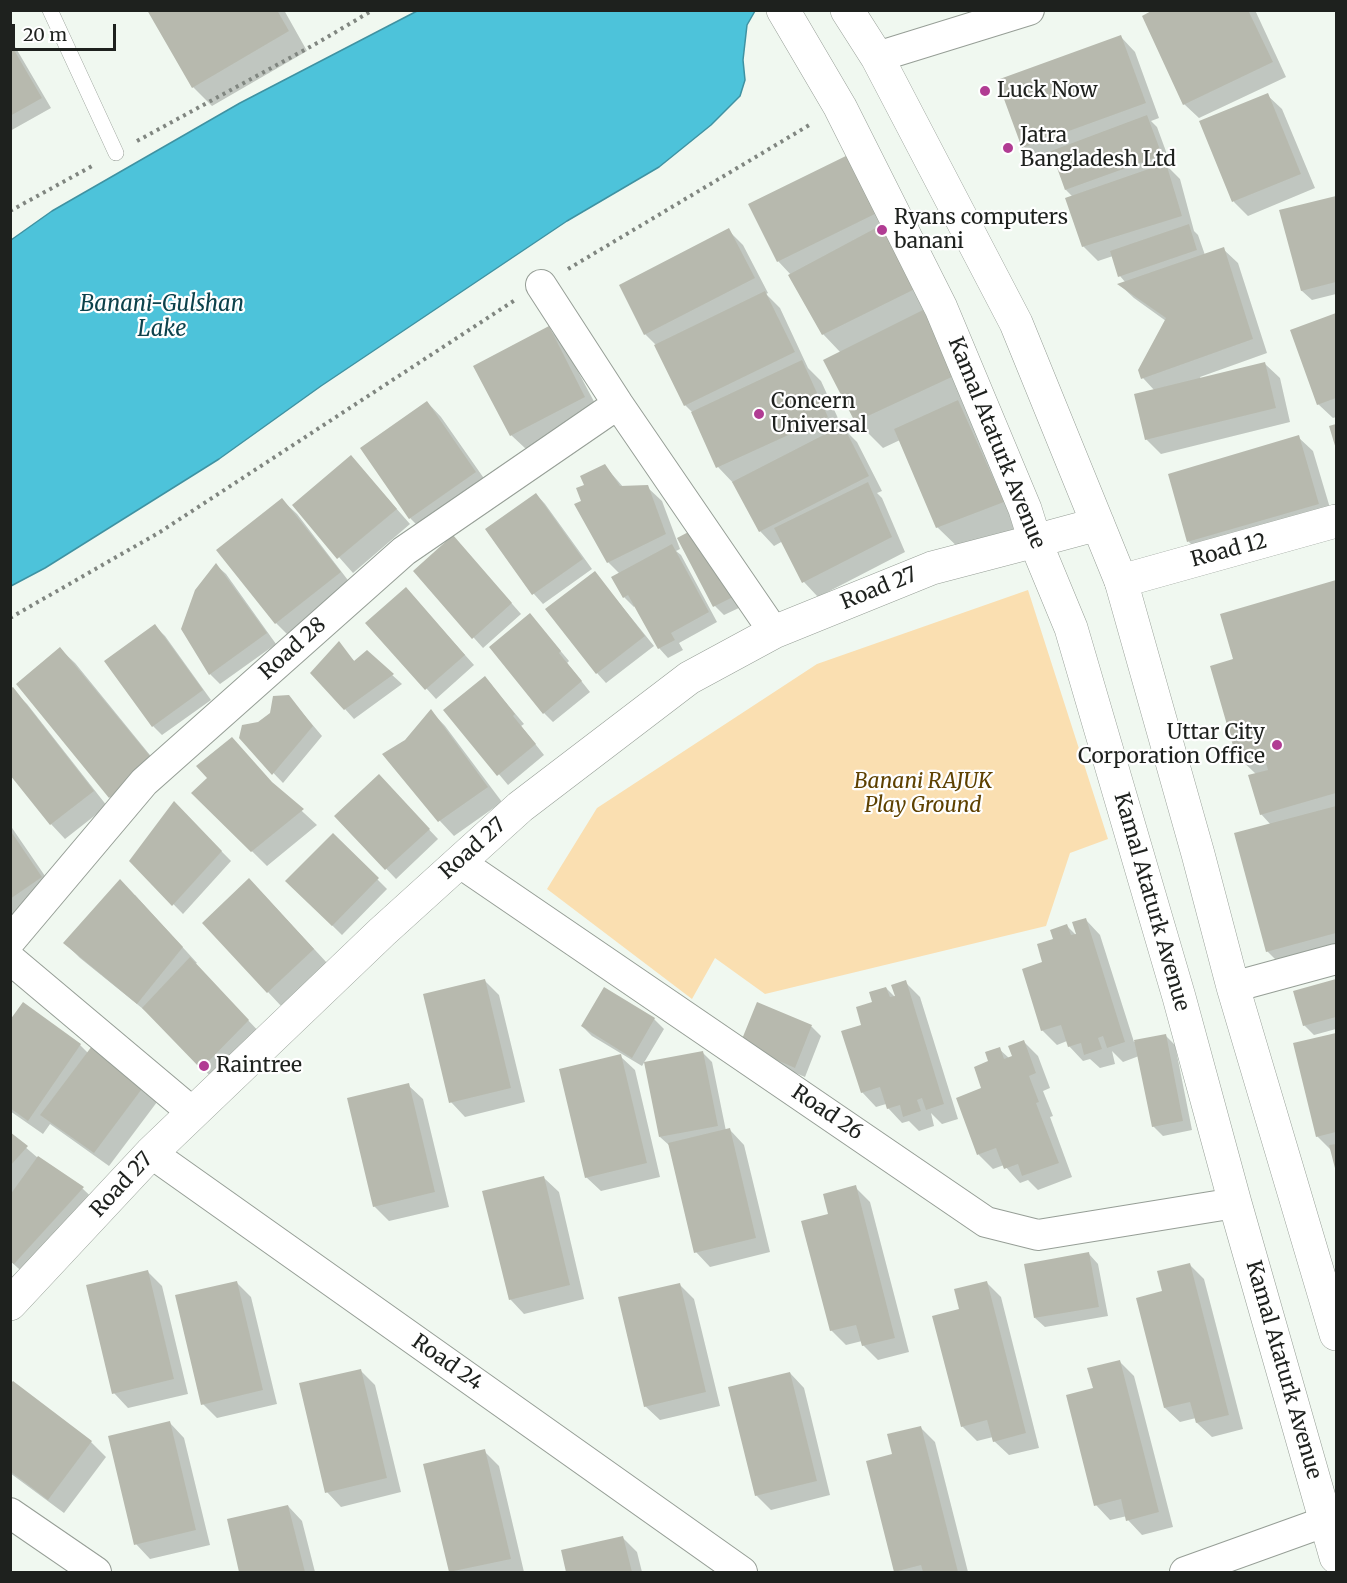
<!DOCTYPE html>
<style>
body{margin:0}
#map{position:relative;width:1347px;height:1583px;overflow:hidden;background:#f0f8f0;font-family:Merriweather,serif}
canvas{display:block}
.frame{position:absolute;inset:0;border:12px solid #1e211e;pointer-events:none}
.scale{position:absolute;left:12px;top:24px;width:104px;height:27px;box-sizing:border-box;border:3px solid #1e211e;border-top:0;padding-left:8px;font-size:18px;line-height:21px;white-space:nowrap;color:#1e211e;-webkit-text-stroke:4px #fff;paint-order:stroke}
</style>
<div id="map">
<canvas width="1347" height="1583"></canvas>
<div class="frame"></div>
<div class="scale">20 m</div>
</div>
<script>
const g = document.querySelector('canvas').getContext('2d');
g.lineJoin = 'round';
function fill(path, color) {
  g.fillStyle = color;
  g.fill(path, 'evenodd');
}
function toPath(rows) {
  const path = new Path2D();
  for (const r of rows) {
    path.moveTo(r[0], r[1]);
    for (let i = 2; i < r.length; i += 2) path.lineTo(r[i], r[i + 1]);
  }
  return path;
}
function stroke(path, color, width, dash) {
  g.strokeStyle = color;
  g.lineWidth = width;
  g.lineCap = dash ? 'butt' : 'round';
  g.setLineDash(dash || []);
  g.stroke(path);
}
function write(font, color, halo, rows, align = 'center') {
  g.font = font + ' Merriweather,serif';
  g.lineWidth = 4.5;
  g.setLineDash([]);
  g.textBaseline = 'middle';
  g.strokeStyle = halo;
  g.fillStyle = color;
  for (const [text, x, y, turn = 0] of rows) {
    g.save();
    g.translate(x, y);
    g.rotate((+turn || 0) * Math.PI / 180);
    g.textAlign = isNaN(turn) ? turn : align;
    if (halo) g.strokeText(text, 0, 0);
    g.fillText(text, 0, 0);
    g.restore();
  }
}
const green = toPath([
 [1028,590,1108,839,1070,853,1046,926,765,994,715,958,692,999,547,889,597,808,817,664]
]);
const water = toPath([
 [419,10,755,11,747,25,743,60,745,80,740,96,711,125,659,167,567,221,321,386,219,459,45,568,11,586,11,240,52,211,240,103,419,10]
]);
const shadow = toPath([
 [148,10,284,10,307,51,212,106,193,87],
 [1157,10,1255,10,1286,77,1199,118,1184,104],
 [1121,37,1135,52,1159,118,1151,121,1157,127,1171,165,1167,166,1180,179,1194,231,1198,235,1205,255,1223,249,1238,263,1267,353,1200,377,1201,379,1265,364,1280,378,1290,422,1161,454,1146,439,1155,391,1143,378,1166,321,1134,298,1120,285,1126,283,1120,276,1113,256,1098,261,1083,246,1073,197,1066,190,1055,156,1038,162,1024,147],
 [10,38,51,108,10,131],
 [1267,95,1282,109,1315,188,1248,216,1234,202,1201,122],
 [852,155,1029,528,964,553,937,527,900,440,883,448,856,421,841,353,823,334,791,275,778,261],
 [1336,197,1336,294,1312,300,1302,291,1281,211],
 [728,230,743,245,768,293,766,294,780,308,808,368,821,381,842,427,857,442,882,491,877,493,882,498,905,552,818,597,804,582,783,541,774,546,760,531,736,486,718,467,693,413,685,405,657,346,645,334],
 [1336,315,1336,417,1333,418,1318,404,1292,331],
 [548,328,563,343,599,411,526,449,511,435],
 [427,402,441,417,490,487,424,532,410,518],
 [1298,437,1313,451,1333,518,1203,556,1189,542,1169,475],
 [351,457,410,524,353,573,294,506],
 [604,465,624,488,647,487,662,501,680,549,676,551,681,555,717,622,679,643,683,650,668,658,659,648,635,606,634,607,624,597,613,578,620,574,608,562,583,502,586,486],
 [536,494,545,504,592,569,543,604,534,594,488,529],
 [282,500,297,514,354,588,291,638,276,623,218,550],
 [679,539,743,606,724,615,715,606],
 [462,547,521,614,483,648,415,572],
 [216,565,226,574,276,644,220,684,210,674,182,629],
 [595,573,654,646,606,683,597,673],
 [1336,582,1336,957,1286,970,1267,951,1271,825,1261,814,1256,774,1237,756,1235,660,1222,615],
 [415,599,474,665,436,699,367,623],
 [530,615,569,661,567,663,590,692,553,722,544,713],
 [155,626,165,636,211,700,162,735,153,726],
 [339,644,355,662,367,652,402,684,354,719,345,709],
 [60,649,75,663,167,776,125,811,110,797],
 [485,678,524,724,521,726,544,755,508,785,445,710],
 [12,689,27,704,107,806,65,839,51,824,10,773],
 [289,697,322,736,283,783,240,738,271,714],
 [431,711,445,726,502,802,454,836,440,821,385,754,406,741],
 [388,786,438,839,396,879,336,816],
 [278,789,317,825,267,866,193,793],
 [174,803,231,861,183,914,131,861],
 [10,825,56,892,10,923],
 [333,835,387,889,342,935,287,881],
 [135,895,197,963,195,964,263,1036,217,1083,153,1017,80,958,65,943],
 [264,895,328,964,282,1007,268,992],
 [1086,920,1100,935,1134,1042,1165,1035,1175,1045,1192,1130,1163,1136,1153,1126,1139,1056,1123,1062,1112,1051,1115,1064,1100,1068,1090,1059,1083,1061,1069,1046,1067,1041,1057,1045,1042,1030,1044,963,1055,940,1067,926,1079,938],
 [485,981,499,995,525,1102,465,1117,451,1102],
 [1336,981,1336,1029,1314,1035,1304,1025,1295,992],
 [905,982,920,997,958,1119,942,1124,931,1113,934,1126,919,1131,909,1121,902,1123,888,1108,886,1104,876,1107,862,1092,863,1026,874,1003,886,988,898,1000],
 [758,1004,812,1027,821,1036,805,1077,751,1054],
 [23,1005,80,1045,88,1053,95,1044,157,1102,109,1166,50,1124,43,1134,10,1111,10,1023],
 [654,1019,664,1029,642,1066,592,1036,582,1026],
 [1336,1034,1336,1170,1332,1151,1317,1136,1295,1044],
 [1023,1041,1038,1056,1050,1088,1043,1091,1053,1116,1050,1117,1072,1177,1038,1190,1028,1180,1020,1183,1004,1165,993,1169,979,1155,958,1099,983,1089,990,1062,999,1049,1009,1058,1014,1057],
 [703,1053,712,1062,726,1131,730,1130,744,1145,770,1252,710,1267,696,1252,670,1146,660,1137],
 [620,1056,635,1070,660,1177,601,1191,586,1177],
 [408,1085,423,1099,449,1207,389,1221,374,1206],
 [10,1134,38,1158,83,1189,102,1207,34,1282,10,1261],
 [544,1178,559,1192,584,1299,524,1314,510,1299],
 [855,1187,870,1202,909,1352,878,1360,863,1345,862,1341,846,1345,831,1330,830,1215],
 [1089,1254,1098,1264,1108,1316,1045,1327,1035,1318],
 [1189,1264,1204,1279,1243,1429,1212,1437,1197,1423,1196,1418,1180,1422,1165,1408,1164,1292],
 [148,1272,162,1286,188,1394,128,1408,114,1393],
 [986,1282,1001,1297,1039,1448,1009,1455,994,1441,993,1437,977,1441,962,1426,961,1310],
 [237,1283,251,1297,277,1404,217,1418,203,1404],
 [679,1284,694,1299,720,1406,660,1420,645,1406],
 [1120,1362,1134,1376,1173,1527,1142,1535,1128,1520,1127,1516,1110,1520,1096,1505,1094,1390],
 [360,1370,375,1385,401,1492,341,1507,327,1492],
 [790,1373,804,1388,830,1495,771,1510,756,1495],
 [13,1383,91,1442,106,1457,64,1513,10,1473,10,1386],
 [170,1423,184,1438,210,1545,150,1559,136,1544],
 [921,1428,935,1442,968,1572,896,1571,894,1455],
 [484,1451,499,1466,524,1572,450,1572,425,1465],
 [288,1506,302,1521,315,1572,241,1572,229,1520],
 [622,1537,637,1552,642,1572,568,1572,563,1551]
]);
const building = toPath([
 [147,10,277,10,289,31,192,88],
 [1153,10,1248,10,1273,62,1183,105,1142,16],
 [1121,35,1146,103,1022,148,997,80],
 [10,43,42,98,10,116],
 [1268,93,1301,174,1232,202,1199,121],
 [1147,115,1162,155,1065,190,1051,151],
 [852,153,881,211,777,262,748,204],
 [1166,163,1182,216,1082,247,1065,198],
 [1336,196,1336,282,1301,291,1279,210],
 [887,222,921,286,822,335,788,275],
 [1189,224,1197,250,1118,277,1110,251],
 [729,228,755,278,644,335,619,285],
 [1224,247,1253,339,1141,379,1138,370,1166,318,1117,284],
 [765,291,795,352,684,406,654,345],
 [923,310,956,375,855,422,823,360],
 [1336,313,1336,398,1317,405,1290,330],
 [549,326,585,397,510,436,473,366],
 [802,360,828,417,716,468,691,412],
 [1265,362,1276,408,1145,440,1134,394],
 [958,400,1004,502,936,528,894,429],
 [427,401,476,472,409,519,360,448],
 [1336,424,1336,449,1329,426],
 [843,425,869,476,759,532,732,482],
 [1299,435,1319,504,1187,542,1168,474],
 [351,455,397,509,337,559,292,505],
 [605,464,620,486,648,485,666,534,607,563,574,504,581,501,576,488,584,485,580,476],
 [868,482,892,537,802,583,774,528],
 [536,493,583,559,532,595,485,529],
 [282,498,341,572,275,624,216,550],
 [698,527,735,596,713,607,677,538],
 [453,535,512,603,472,639,413,571],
 [672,544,709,612,671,633,675,640,658,649,628,595,623,598,611,577],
 [216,563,267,633,209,675,181,629,195,590],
 [595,571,645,636,596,674,545,609],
 [1336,580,1336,793,1260,815,1248,775,1268,770,1262,749,1236,756,1210,666,1233,659,1220,614],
 [406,587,465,655,425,690,365,623],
 [530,613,561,651,559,653,582,681,543,714,489,647],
 [155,624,203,690,152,727,104,661],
 [339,641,354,661,367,650,394,674,344,710,310,673],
 [60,647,154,761,109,798,16,684],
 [485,676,515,714,513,716,536,744,497,776,443,710],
 [13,687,94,791,50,825,10,775,10,689],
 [289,695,313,726,272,775,239,738,242,725,258,722,270,713,273,696],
 [431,709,488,787,438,822,382,754,405,740],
 [232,737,272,782,304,809,251,852,191,793,207,778,196,766],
 [379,774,430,829,385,870,334,816],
 [174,801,222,851,172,906,129,861],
 [1336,806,1336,933,1266,952,1234,833],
 [10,830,42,877,10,899],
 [333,833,379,878,332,926,285,881],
 [249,878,314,949,267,993,202,923],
 [120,879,183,947,137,1004,63,943],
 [1086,918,1125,1042,1107,1048,1103,1036,1098,1038,1102,1049,1084,1055,1081,1043,1068,1047,1061,1025,1041,1031,1022,969,1042,962,1037,944,1053,939,1050,930,1067,924,1071,935,1076,934,1072,922],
 [190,957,249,1020,201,1069,142,1008],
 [485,979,511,1088,449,1103,423,994],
 [1336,979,1336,1017,1303,1026,1293,991],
 [906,980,944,1104,926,1110,922,1098,917,1100,921,1111,903,1117,900,1105,887,1109,880,1087,861,1093,841,1031,861,1025,856,1007,872,1002,869,992,886,987,890,997,895,996,891,985],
 [604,987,655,1018,632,1058,581,1026],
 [23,1002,81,1044,28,1121,10,1108,10,1020],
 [757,1002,812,1025,795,1068,740,1044],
 [1336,1033,1336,1132,1316,1137,1293,1043],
 [1166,1034,1183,1121,1152,1127,1134,1040],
 [1024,1040,1036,1073,1029,1076,1039,1102,1036,1103,1059,1163,1022,1176,1018,1164,1004,1169,996,1148,977,1155,956,1098,981,1088,974,1067,988,1061,985,1052,1000,1047,1004,1059,1012,1056,1008,1046],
 [95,1042,144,1086,94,1153,40,1115],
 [703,1051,718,1126,659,1137,644,1062],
 [621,1054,647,1163,585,1178,559,1069],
 [409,1083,435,1192,373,1207,347,1098],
 [730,1128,756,1238,694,1253,668,1143],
 [10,1132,28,1146,10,1166],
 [1336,1144,1336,1172,1329,1145],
 [38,1156,84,1187,14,1264,10,1261,10,1195],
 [544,1176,570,1285,509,1300,482,1191],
 [856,1185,895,1338,862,1346,856,1325,830,1331,801,1221,828,1214,823,1194],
 [1089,1252,1099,1307,1034,1318,1024,1264],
 [1190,1263,1229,1415,1196,1423,1190,1402,1164,1408,1136,1298,1162,1291,1157,1271],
 [148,1270,174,1379,112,1394,86,1285],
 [237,1281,263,1390,201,1405,175,1295],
 [987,1281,1026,1433,993,1442,987,1420,961,1427,932,1316,959,1309,954,1289],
 [680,1283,706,1392,644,1407,618,1297],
 [1120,1360,1159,1512,1126,1521,1121,1499,1094,1506,1066,1395,1093,1388,1087,1368],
 [361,1369,387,1478,325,1493,299,1383],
 [790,1372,817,1481,755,1496,728,1387],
 [13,1381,92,1441,48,1500,10,1471,10,1384],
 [170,1421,196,1530,134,1545,108,1436],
 [921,1426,958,1572,923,1572,921,1565,894,1572,866,1461,892,1454,887,1434],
 [485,1449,511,1559,449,1572,423,1464],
 [288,1505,305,1572,239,1572,227,1519],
 [623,1536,632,1572,566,1572,561,1550]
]);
const path = toPath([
 [137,141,319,42,373,10],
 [10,211,94,165],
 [568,269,811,124],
 [10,618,160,532,515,300]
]);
const service = toPath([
 [50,10,116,153]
]);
const minor = toPath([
 [877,57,1029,10],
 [541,285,618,404,774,632],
 [459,862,986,1222,1038,1235,1235,1203],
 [10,941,144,782,404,551,618,404],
 [10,959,192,1112],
 [1233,987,1336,959],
 [151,1153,742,1572],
 [10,1513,96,1572],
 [1185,1572,1327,1521]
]);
const tertiary = toPath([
 [1121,581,1336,521],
 [10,1304,151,1153,382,932,520,807,689,678,774,632,932,568,1035,541]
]);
const secondary = toPath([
 [783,10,840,107,941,308,1025,509,1035,541,1071,628,1179,997,1235,1203,1336,1557],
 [847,10,877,57,1016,323,1121,581,1198,854,1233,987,1336,1334],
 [1035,541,1098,524]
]);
const markers = [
 [985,91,6,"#b13c93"],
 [1008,148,6,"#b13c93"],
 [882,230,6,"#b13c93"],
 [759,414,6,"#b13c93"],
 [1277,745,6,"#b13c93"],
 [204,1066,6,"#b13c93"]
];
const poiNames = [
 ["Luck Now",997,91],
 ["Jatra",1020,136],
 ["Bangladesh Ltd",1020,160],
 ["Ryans computers",894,218],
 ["banani",894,242],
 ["Concern",771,402],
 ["Universal",771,426],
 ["Uttar City",1265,733,"right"],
 ["Corporation Office",1265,757,"right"],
 ["Raintree",216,1066]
];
const streetNames = [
 ["Kamal Ataturk Avenue",996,443,68],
 ["Road 12",1229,551,-15],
 ["Road 27",879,589,-22],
 ["Road 28",293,649,-42],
 ["Road 27",473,849,-42],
 ["Kamal Ataturk Avenue",1151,902,74],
 ["Road 26",827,1113,34],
 ["Road 27",122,1185,-47],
 ["Road 24",447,1363,35],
 ["Kamal Ataturk Avenue",1283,1370,74]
];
const parkNames = [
 ["Banani RAJUK",923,782],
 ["Play Ground",923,806]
];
const waterNames = [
 ["Banani-Gulshan",162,305],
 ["Lake",162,330]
];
fill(green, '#fadfb1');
fill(water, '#4dc3da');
stroke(water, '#3f92a2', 1.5);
fill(shadow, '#0003');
fill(building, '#b7b9ae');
stroke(service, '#969e96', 16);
stroke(minor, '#969e96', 32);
stroke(tertiary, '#969e96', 34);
stroke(secondary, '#969e96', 34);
stroke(path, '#808680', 4, [3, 4.5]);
stroke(service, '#fff', 15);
stroke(minor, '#fff', 30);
stroke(tertiary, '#fff', 33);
stroke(secondary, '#fff', 33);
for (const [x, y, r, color] of markers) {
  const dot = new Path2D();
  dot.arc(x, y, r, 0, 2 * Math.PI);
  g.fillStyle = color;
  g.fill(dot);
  stroke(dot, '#fff', 2);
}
write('21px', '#1e211e', '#fff', poiNames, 'left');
write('21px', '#1e211e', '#fff', streetNames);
write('italic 21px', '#5e4100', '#fff', parkNames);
write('italic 22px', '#0c424c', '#fff', waterNames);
</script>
